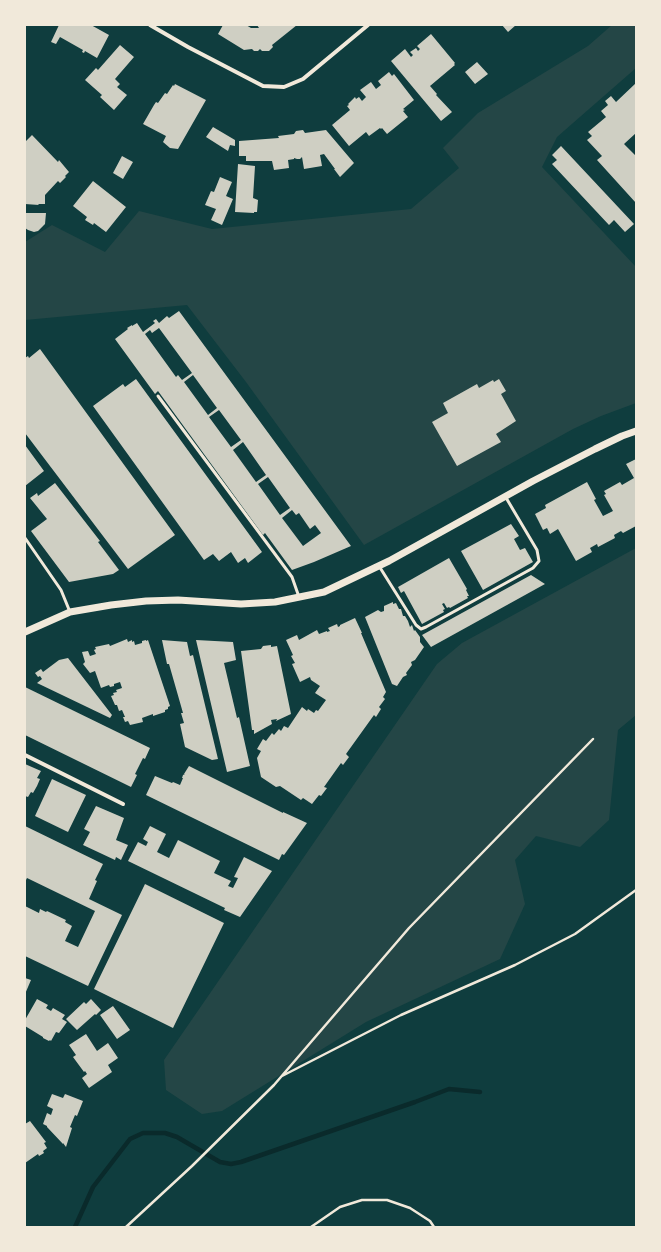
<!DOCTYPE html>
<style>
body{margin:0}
#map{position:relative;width:661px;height:1252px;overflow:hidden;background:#0f3d3e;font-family:Manrope,sans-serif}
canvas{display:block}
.frame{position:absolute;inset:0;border:26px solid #f1e9da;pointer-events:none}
</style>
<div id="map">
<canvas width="661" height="1252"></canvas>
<div class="frame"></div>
</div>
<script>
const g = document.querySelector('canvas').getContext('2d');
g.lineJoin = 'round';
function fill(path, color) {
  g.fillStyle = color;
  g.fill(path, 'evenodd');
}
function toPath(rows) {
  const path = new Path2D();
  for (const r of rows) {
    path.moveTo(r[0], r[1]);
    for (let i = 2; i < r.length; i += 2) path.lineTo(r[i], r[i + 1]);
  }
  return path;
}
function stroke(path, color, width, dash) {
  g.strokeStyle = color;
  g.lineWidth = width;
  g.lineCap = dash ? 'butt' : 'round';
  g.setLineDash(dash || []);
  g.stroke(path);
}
const green = toPath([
 [612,25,636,25,636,68,557,137,542,167,636,267,636,403,601,416,573,429,364,545,246,382,187,305,25,320,25,242,52,225,105,252,139,211,212,229,411,209,459,168,443,148,478,113,588,46],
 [636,548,636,715,618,730,609,820,580,847,536,836,515,860,525,904,500,959,366,1022,222,1111,202,1114,166,1090,164,1060,437,664,462,643]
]);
const stream = toPath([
 [75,1227,93,1187,130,1139,143,1133,165,1133,177,1137,220,1162,231,1164,241,1162,415,1102,449,1089,480,1092]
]);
const building = toPath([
 [59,25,91,25,109,35,97,58,85,51,84,53,82,52,83,50,60,37,56,44,51,42],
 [223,25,246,25,251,28,259,28,257,25,297,25,272,45,273,47,269,51,262,51,260,49,258,51,254,51,252,49,244,50,218,34],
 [502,25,516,25,508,32],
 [431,34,455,63,454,64,455,65,430,86,437,94,436,95,452,112,441,121,391,61,405,49,411,57,413,55,410,52,416,48,418,51,420,49,417,46],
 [120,45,134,57,115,79,120,84,117,87,127,95,114,110,100,97,102,95,85,80,96,68,98,70],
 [477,62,488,74,475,84,465,72],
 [389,72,392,76,394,74,414,100,403,109,405,110,403,111,408,117,387,134,382,128,381,129,380,128,369,136,366,132,349,146,332,125,350,110,347,106,349,105,348,104,355,97,356,99,359,97,362,101,366,97,360,90,371,82,376,89,381,85,378,81],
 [636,83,636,133,624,144,636,156,636,203,597,160,602,156,587,140,592,136,588,132,606,117,601,111,608,105,605,101,611,96,616,102],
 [175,84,206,100,178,149,170,148,163,142,166,136,143,124,154,105,156,102,158,103,165,93,167,94,173,85,174,86],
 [213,127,235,140,235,146,230,145,228,151,206,137],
 [303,130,305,133,326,130,354,163,340,177,334,169,335,169,324,154,320,155,322,166,304,169,302,157,300,159,297,159,294,158,294,159,288,160,289,168,274,170,272,161,246,161,246,156,239,156,239,141,279,138,278,136,294,134,296,131],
 [32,135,58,162,59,160,69,172,65,176,66,177,60,183,58,181,45,195,45,204,38,204,39,205,25,204,25,142],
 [561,146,634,224,625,232,614,220,609,225,552,164,557,160,552,155],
 [122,156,133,162,123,179,113,173],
 [238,164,255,166,253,198,258,200,257,212,254,212,254,213,235,212],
 [220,177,232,182,226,196,233,199,222,225,211,220,216,209,205,205,211,191,214,192],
 [93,181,126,207,106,232,94,223,93,225,85,220,87,217,73,206],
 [25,213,46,213,45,224,38,231,34,232,28,230,25,228],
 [179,311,351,546,314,562,292,570,265,533,263,535,158,391,155,394,115,339,128,329,127,328,132,325,132,326,137,323,143,332,155,323,153,321,156,319,159,323,167,316,169,318],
 [159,328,192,373,182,380,178,375,176,377,145,334,150,330,152,333],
 [193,375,217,408,208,415,184,382],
 [219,410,241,440,231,447,209,417],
 [243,442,266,475,256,482,233,450],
 [268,477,290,508,280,515,258,484],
 [292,510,296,515,299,513,310,529,315,525,321,533,303,546,282,518],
 [40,349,175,535,128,569,25,433,25,358,28,356,29,358],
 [136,379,262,552,248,563,245,558,238,563,231,552,219,561,213,554,204,560,93,406,123,384,125,387],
 [499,379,506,391,501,394,516,421,496,434,501,442,457,466,432,422,448,413,443,403,477,384,479,388,493,380,494,382],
 [25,445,44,471,25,486],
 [636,459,636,526,623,533,621,531,614,535,615,538,598,547,597,544,590,548,592,552,576,561,558,529,550,534,547,528,543,530,535,514,546,508,545,505,587,482,596,499,594,500,603,516,613,511,604,495,606,494,604,491,620,482,622,485,634,478,626,464],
 [55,483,100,541,98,542,119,570,113,574,69,582,31,531,47,519,30,498,37,493,38,496],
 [511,524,519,536,514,539,520,550,525,548,533,562,483,590,461,551],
 [449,558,467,589,466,590,469,596,467,596,468,598,450,608,449,607,447,608,444,603,442,604,445,609,443,610,444,612,422,624,404,591,401,593,398,587],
 [531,575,545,584,431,647,422,635],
 [393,602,393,604,396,603,399,609,401,609,403,616,405,616,408,621,410,627,412,625,414,631,415,630,420,637,420,642,424,647,415,660,411,662,412,665,406,673,407,675,403,677,397,686,392,684,365,617,378,610,381,612,384,611,384,606],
 [355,618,362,633,361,633,386,692,383,697,385,699,379,707,381,709,376,717,374,715,346,754,349,757,343,765,341,763,324,787,327,788,321,796,319,795,312,804,303,798,301,800,280,786,276,787,261,777,257,758,261,751,257,749,263,739,266,741,272,733,274,735,279,729,281,731,284,726,288,728,302,707,307,711,308,709,314,713,316,710,318,711,326,700,315,693,320,686,311,680,310,677,300,682,292,664,295,663,291,656,293,655,286,640,297,635,299,640,317,630,319,634,327,631,327,632,330,631,328,628,337,624,338,627,340,626,340,625],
 [127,639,128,642,132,640,132,642,134,641,135,645,142,643,142,641,146,640,146,641,148,640,170,706,168,707,168,709,165,710,165,712,153,716,153,714,142,718,143,722,130,725,128,721,125,722,123,717,125,717,122,710,119,711,117,705,115,705,111,696,114,695,113,693,117,692,116,690,122,688,120,682,114,684,114,686,110,687,109,685,101,688,95,671,90,673,83,664,85,662,82,652,88,651,90,656,96,654,94,650,96,649,95,647,109,644,110,646],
 [162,640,187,642,190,656,193,655,218,759,212,760,185,747,180,724,184,723,181,713,183,713,169,664,167,664],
 [196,640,233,642,236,660,224,663,237,718,239,717,250,766,227,772],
 [271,645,271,647,277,646,291,714,276,721,277,719,271,720,272,724,254,734,254,730,252,730,241,651,261,649,263,646],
 [68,658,112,715,110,718,37,683,42,679,40,676,38,677,35,673,41,669,43,672,59,660],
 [25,687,150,748,145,759,143,758,135,774,137,775,131,787,25,735],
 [25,764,41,771,37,778,40,779,37,786,33,793,31,792,28,797,25,796],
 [189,766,283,813,283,812,307,823,284,855,282,854,279,860,146,795,155,776,172,783,173,782,180,785,183,778,182,778,183,775,185,774,184,774],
 [52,779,86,795,68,832,35,816],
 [96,806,124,818,116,840,128,845,121,860,116,857,115,860,83,845,90,832,84,829],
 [25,826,103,864,95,880,97,881,89,899,122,915,88,986,25,956,25,906,39,913,40,909,46,912,47,911,66,920,65,922,72,926,65,941,78,947,95,911,27,878,25,882],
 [150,826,166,834,157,852,169,858,178,840,220,861,214,873,231,881,228,886,233,888,238,878,234,877,244,857,272,871,240,917,224,910,225,908,128,861,138,842,146,846,148,842,143,839],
 [145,884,224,923,173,1028,94,989],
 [25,978,31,980,25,994],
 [37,999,48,1005,46,1008,51,1011,53,1008,65,1015,62,1019,67,1022,59,1033,56,1032,51,1041,50,1040,49,1041,43,1038,43,1037,25,1026,25,1020],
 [91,999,101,1010,96,1015,95,1014,77,1030,66,1019,84,1002,86,1004],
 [113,1006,130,1030,117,1039,100,1015],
 [86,1034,97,1051,108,1043,118,1058,108,1065,112,1072,89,1088,82,1078,87,1074,85,1071,84,1072,73,1057,76,1055,69,1045],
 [52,1094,63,1098,65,1094,83,1101,77,1116,75,1115,70,1127,72,1128,66,1147,63,1143,63,1144,47,1127,47,1126,43,1124,47,1113,51,1115,53,1109,47,1106],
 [30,1121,46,1142,44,1143,47,1148,43,1151,44,1153,39,1156,38,1154,25,1163,25,1124]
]);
const path = toPath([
 [282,1076,401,1015,515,965,575,934,636,890],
 [126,1227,192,1166,274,1085,409,928,593,739],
 [311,1227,340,1207,362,1200,387,1200,410,1208,430,1221,434,1227]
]);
const service = toPath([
 [158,396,292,577,299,597],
 [25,538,61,590,70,612],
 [379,566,416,625,421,629,426,627,533,568,539,561,537,550,505,496]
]);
const minor = toPath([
 [150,25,188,47,263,86,284,87,303,79,368,25],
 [25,755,123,804]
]);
const tertiary = toPath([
 [25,632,70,612,111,605,146,601,178,600,241,604,275,602,324,592,389,561,533,481,595,449,622,436,636,431]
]);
fill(green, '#244646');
stroke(stream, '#0a2a2b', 4.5);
fill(building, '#cfcfc3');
stroke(path, '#f1e9da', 2.5);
stroke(service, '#f1e9da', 3);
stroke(minor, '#f1e9da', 4);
stroke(tertiary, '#f1e9da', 7);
</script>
